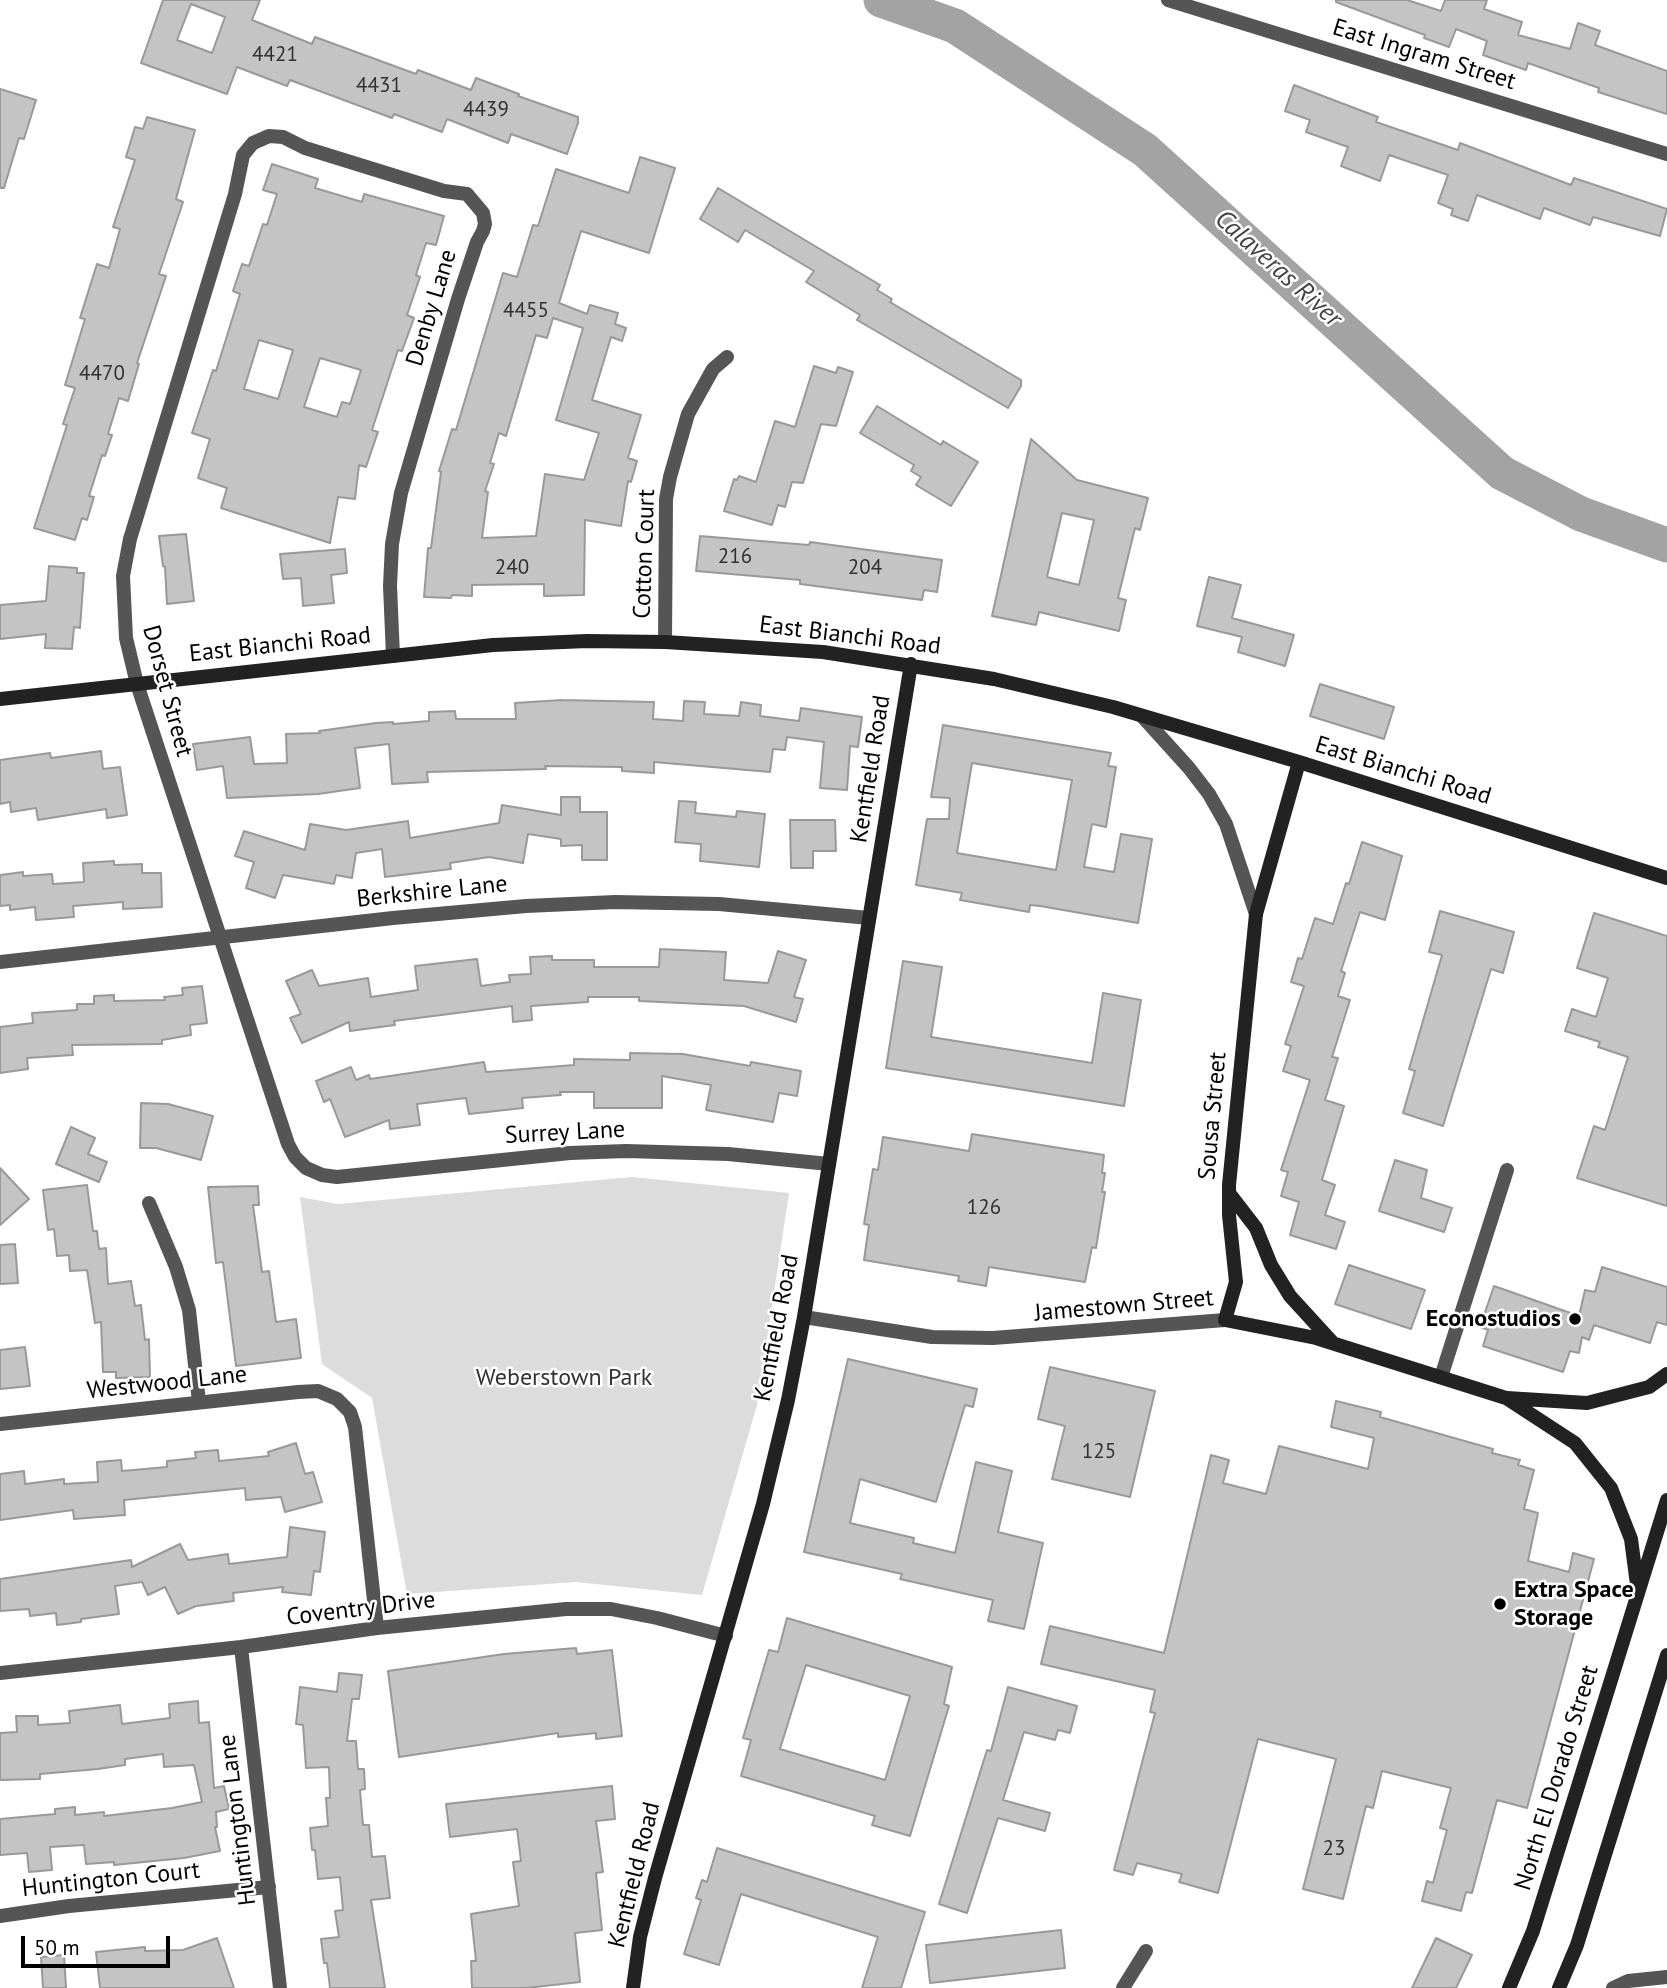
<!DOCTYPE html>
<style>
body{margin:0}
#map{position:relative;width:1667px;height:1988px;overflow:hidden;background:#fff;font-family:"PT Sans",sans-serif}
canvas{display:block}
.scale{position:absolute;left:21px;top:1936px;width:149px;height:32px;box-sizing:border-box;border:4px solid #000;border-top:0;padding-left:9px;font-size:21px;line-height:24px;white-space:nowrap;color:#000;-webkit-text-stroke:5px #fff;paint-order:stroke}
</style>
<div id="map">
<canvas width="1667" height="1988"></canvas>
<div class="scale">50 m</div>
</div>
<script>
const g = document.querySelector('canvas').getContext('2d');
g.lineJoin = 'round';
function fill(path, color) {
  g.fillStyle = color;
  g.fill(path, 'evenodd');
}
function toPath(rows) {
  const path = new Path2D();
  for (const r of rows) {
    path.moveTo(r[0], r[1]);
    for (let i = 2; i < r.length; i += 2) path.lineTo(r[i], r[i + 1]);
  }
  return path;
}
function stroke(path, color, width, dash) {
  g.strokeStyle = color;
  g.lineWidth = width;
  g.lineCap = dash ? 'butt' : 'round';
  g.setLineDash(dash || []);
  g.stroke(path);
}
function write(font, color, halo, rows, align = 'center') {
  g.font = font + ' "PT Sans",sans-serif';
  g.lineWidth = 5;
  g.setLineDash([]);
  g.textBaseline = 'middle';
  g.strokeStyle = halo;
  g.fillStyle = color;
  for (const [text, x, y, turn = 0] of rows) {
    g.save();
    g.translate(x, y);
    g.rotate((+turn || 0) * Math.PI / 180);
    g.textAlign = isNaN(turn) ? turn : align;
    if (halo) g.strokeText(text, 0, 0);
    g.fillText(text, 0, 0);
    g.restore();
  }
}
const green = toPath([
 [632,1177,789,1193,757,1405,702,1595,576,1582,407,1594,372,1398,322,1364,300,1197,338,1204]
]);
const river = toPath([
 [881,0,955,26,1145,150,1502,473,1581,514,1667,545]
]);
const building = toPath([
 [163,0,260,0,252,20,312,44,315,37,416,74,418,70,471,90,476,78,519,94,518,96,578,117,578,123,567,154,511,134,508,143,447,119,442,132,394,114,392,118,290,80,287,86,237,67,227,94,141,63,163,0],
 [191,4,225,17,212,53,177,40,191,4],
 [1336,0,1407,0,1441,11,1445,0,1487,0,1484,9,1522,22,1518,35,1570,49,1578,23,1600,31,1595,45,1667,71,1667,114,1598,92,1599,88,1528,63,1526,70,1483,55,1487,41,1456,29,1449,47,1424,38,1425,35,1336,2,1336,0],
 [1294,85,1378,117,1376,122,1458,150,1460,143,1571,185,1574,178,1667,209,1660,236,1593,217,1590,225,1544,208,1540,219,1477,195,1468,221,1451,215,1453,209,1438,203,1448,175,1389,155,1380,181,1341,166,1348,147,1306,132,1310,120,1285,111,1294,85],
 [0,89,36,100,24,139,19,138,4,188,0,188,0,89],
 [147,117,195,130,176,199,183,202,159,274,166,276,137,363,139,364,128,401,119,398,108,434,112,435,105,456,102,455,89,496,94,497,87,520,82,518,75,540,34,528,67,425,63,424,75,388,65,385,85,319,80,318,97,264,109,268,120,229,113,227,135,160,126,157,135,127,143,129,147,117],
 [640,157,675,168,649,253,581,231,559,303,587,314,590,305,618,313,615,324,626,328,622,341,611,337,592,400,641,415,628,458,637,461,631,482,628,481,621,526,585,520,584,595,544,596,544,584,472,585,472,596,452,595,451,598,424,597,428,548,431,548,441,472,439,471,452,429,456,430,503,273,517,277,533,225,538,226,556,169,629,193,640,157],
 [553,318,583,328,556,420,599,433,584,480,545,474,536,536,482,538,488,492,485,491,494,464,490,463,499,433,506,436,536,335,547,338,553,318],
 [272,164,318,179,315,188,362,202,364,194,444,216,436,245,426,243,416,275,420,277,407,315,414,318,402,351,398,350,372,430,378,432,366,467,359,465,355,499,338,497,330,543,221,508,227,488,198,478,210,439,192,433,213,370,216,371,240,294,233,291,242,264,249,266,263,224,267,225,277,194,263,190,272,164],
 [259,340,293,350,278,399,244,389,259,340],
 [320,358,361,370,350,404,342,402,337,417,304,407,320,358],
 [718,188,880,285,877,290,892,299,890,302,1021,380,1021,386,1008,408,857,320,860,315,806,282,814,271,745,230,738,242,700,219,718,188],
 [814,366,836,373,838,367,853,372,836,426,821,424,803,483,792,482,785,507,778,505,772,525,724,511,734,479,737,480,739,476,756,482,775,421,795,427,814,366],
 [877,406,941,445,943,441,978,462,951,506,916,485,921,477,911,471,914,465,860,433,877,406],
 [1031,439,1077,480,1148,498,1140,530,1135,528,1118,598,1126,600,1119,631,1039,612,1036,625,992,616,1031,439],
 [1062,513,1094,520,1079,585,1047,577,1062,513],
 [186,534,194,601,167,604,165,567,163,566,159,536,186,534],
 [700,536,809,545,810,542,942,560,937,592,924,590,922,600,800,584,800,580,696,571,700,536],
 [345,549,347,573,331,575,334,603,303,606,301,578,283,579,280,554,345,549],
 [49,566,77,568,77,573,84,573,80,628,74,627,72,649,45,648,46,634,0,639,0,605,46,601,49,566],
 [1209,577,1241,585,1232,618,1294,635,1285,666,1238,652,1242,637,1197,626,1209,577],
 [1320,684,1394,707,1384,739,1310,716,1320,684],
 [562,700,654,702,653,719,683,721,684,701,705,702,704,714,739,716,741,702,761,705,760,716,799,721,801,708,862,717,858,747,850,746,847,790,820,788,824,742,787,737,785,750,773,749,770,772,654,762,654,773,622,771,622,767,545,766,546,769,427,772,428,782,392,784,389,744,355,748,360,788,318,794,227,798,223,766,197,770,193,744,250,737,254,764,287,763,286,734,320,733,319,731,376,723,393,722,393,724,429,721,429,712,455,711,456,719,516,719,515,703,562,700],
 [943,725,1111,753,1108,766,1116,767,1106,827,1092,824,1084,867,1114,872,1121,834,1152,839,1138,923,1040,906,1030,905,1029,912,960,900,962,893,916,885,927,819,949,819,950,798,931,797,943,725],
 [972,763,1072,780,1056,870,957,853,972,763],
 [101,751,103,769,120,767,127,815,107,818,106,809,38,820,36,808,11,812,10,802,0,804,0,760,50,753,51,758,101,751],
 [561,797,580,797,580,812,607,812,607,860,582,860,582,845,561,846,561,839,528,834,523,863,489,857,450,863,451,869,385,877,382,849,356,853,352,878,336,875,334,884,283,875,275,898,246,888,254,862,235,856,244,831,305,850,310,824,346,830,408,821,410,838,499,823,502,805,561,815,561,797],
 [679,801,696,802,695,813,736,817,737,811,765,814,759,867,700,861,701,844,675,842,679,801],
 [790,820,835,820,836,851,813,851,813,868,791,868,790,820],
 [1362,842,1402,856,1385,920,1360,912,1341,971,1345,973,1338,996,1350,1000,1332,1057,1338,1058,1325,1100,1344,1106,1322,1180,1335,1185,1325,1215,1345,1222,1336,1249,1290,1235,1299,1202,1281,1196,1288,1172,1281,1170,1310,1080,1283,1071,1291,1046,1285,1044,1304,986,1291,982,1298,958,1302,959,1315,918,1333,924,1346,883,1349,884,1362,842],
 [114,861,114,865,142,864,142,873,161,873,162,907,123,909,123,902,73,906,74,917,36,920,35,907,10,910,10,905,0,906,0,875,23,872,23,876,52,874,53,884,84,882,83,863,114,861],
 [1440,911,1514,932,1503,973,1491,969,1443,1126,1403,1113,1415,1071,1409,1069,1442,955,1429,952,1440,911],
 [1594,913,1667,936,1667,1206,1577,1178,1594,1126,1605,1130,1628,1057,1598,1047,1600,1042,1565,1031,1572,1009,1596,1017,1608,978,1577,968,1594,913],
 [660,949,726,952,724,980,768,983,778,951,806,960,794,997,803,999,796,1022,744,1006,639,1001,639,997,588,997,588,1002,531,1006,532,1020,513,1022,512,1006,394,1021,395,1025,350,1031,349,1022,302,1043,290,1018,301,1014,286,981,312,970,319,986,368,978,371,997,418,990,415,966,477,959,481,986,510,982,509,975,531,974,530,957,552,956,552,960,594,960,594,967,659,967,660,949],
 [903,961,942,967,931,1037,1092,1063,1103,993,1141,1000,1124,1106,886,1068,903,961],
 [202,986,207,1023,190,1025,191,1035,162,1040,162,1044,72,1045,73,1055,27,1058,28,1069,0,1073,0,1027,33,1023,32,1013,77,1010,77,1004,94,1004,94,996,114,995,114,1001,165,1000,164,997,183,995,182,988,202,986],
 [630,1053,683,1054,750,1066,751,1062,801,1071,797,1096,779,1093,773,1122,706,1110,711,1085,662,1076,662,1108,594,1108,594,1092,560,1092,561,1095,522,1098,523,1108,469,1114,466,1098,417,1104,420,1125,390,1129,389,1120,345,1137,330,1099,324,1102,316,1081,351,1067,356,1080,369,1075,370,1079,484,1062,486,1072,574,1065,574,1059,630,1060,630,1053],
 [141,1103,168,1104,213,1116,201,1160,156,1148,140,1148,141,1103],
 [71,1127,95,1138,88,1154,107,1162,99,1182,56,1164,71,1127],
 [972,1134,1104,1155,1102,1173,1105,1173,1102,1192,1105,1192,1096,1248,1092,1247,1085,1282,989,1267,986,1286,958,1281,959,1276,864,1260,869,1225,864,1224,873,1169,878,1170,883,1137,969,1151,972,1134],
 [1395,1160,1427,1170,1421,1198,1452,1208,1444,1232,1379,1211,1395,1160],
 [0,1168,29,1199,0,1225,0,1168],
 [87,1185,93,1231,97,1231,99,1249,106,1248,108,1284,131,1281,135,1306,141,1305,145,1340,149,1339,150,1377,116,1378,116,1372,103,1372,101,1322,95,1323,87,1270,70,1271,69,1255,57,1256,54,1229,48,1230,43,1190,87,1185],
 [258,1186,259,1205,253,1205,262,1272,269,1271,276,1322,296,1319,301,1358,236,1366,223,1262,216,1263,208,1187,258,1186],
 [15,1244,18,1283,0,1284,0,1245,15,1244],
 [1349,1265,1425,1290,1411,1329,1335,1304,1349,1265],
 [1602,1267,1667,1287,1667,1325,1657,1322,1650,1343,1594,1325,1589,1340,1582,1337,1579,1353,1570,1351,1563,1372,1483,1346,1488,1330,1480,1327,1494,1286,1579,1316,1585,1290,1595,1292,1602,1267],
 [25,1347,30,1386,0,1389,0,1350,25,1347],
 [848,1359,977,1389,973,1407,965,1405,936,1502,860,1479,850,1523,914,1538,913,1543,955,1553,976,1462,1012,1471,998,1532,1043,1543,1024,1629,988,1621,993,1600,900,1579,902,1574,804,1552,848,1359],
 [1050,1367,1155,1391,1130,1497,1052,1479,1065,1426,1038,1419,1050,1367],
 [1336,1401,1381,1412,1380,1417,1493,1449,1492,1453,1520,1460,1518,1465,1534,1470,1524,1509,1538,1513,1528,1561,1569,1572,1573,1553,1594,1559,1527,1808,1497,1800,1472,1893,1466,1892,1461,1911,1422,1901,1427,1881,1433,1883,1447,1830,1440,1828,1451,1788,1382,1771,1373,1808,1366,1806,1343,1899,1303,1889,1336,1759,1258,1739,1218,1893,1179,1882,1182,1874,1137,1863,1133,1875,1114,1870,1155,1713,1150,1712,1155,1690,1041,1664,1050,1626,1164,1653,1211,1455,1229,1460,1223,1483,1266,1494,1279,1446,1368,1469,1374,1438,1331,1427,1336,1401],
 [296,1443,305,1474,313,1472,322,1502,285,1512,281,1497,246,1500,245,1488,124,1500,125,1515,74,1519,73,1510,0,1520,0,1474,24,1471,25,1484,64,1479,64,1484,98,1482,97,1462,121,1460,122,1471,167,1467,167,1461,196,1458,195,1452,218,1450,219,1461,269,1456,268,1452,296,1443],
 [290,1527,325,1532,320,1572,314,1571,311,1595,282,1592,283,1587,233,1593,234,1601,196,1606,178,1614,165,1587,148,1595,142,1582,115,1586,119,1614,81,1619,81,1622,57,1625,56,1613,30,1616,29,1609,0,1611,0,1579,131,1560,132,1567,180,1544,188,1560,228,1554,229,1564,287,1557,290,1527],
 [787,1618,952,1667,944,1704,949,1706,910,1836,872,1825,875,1816,741,1776,751,1740,743,1738,769,1650,778,1652,787,1618],
 [806,1665,910,1696,885,1780,780,1749,806,1665],
 [576,1648,577,1654,612,1650,622,1736,596,1739,596,1733,558,1737,558,1733,399,1757,388,1671,504,1654,576,1648],
 [339,1673,362,1675,359,1699,352,1699,347,1741,356,1741,358,1769,364,1769,365,1789,360,1790,363,1825,369,1825,372,1857,385,1856,390,1898,371,1900,385,1988,330,1988,327,1963,324,1963,321,1939,339,1937,335,1911,343,1910,340,1877,318,1879,315,1850,312,1850,310,1828,328,1826,326,1798,330,1798,329,1767,306,1768,303,1725,296,1724,300,1687,337,1692,339,1673],
 [1008,1687,1077,1706,1070,1733,1058,1730,1055,1740,1024,1732,1003,1800,1050,1813,1045,1831,998,1818,967,1913,939,1904,987,1750,991,1751,1008,1687],
 [198,1701,199,1723,209,1722,214,1788,224,1786,229,1809,216,1812,217,1827,215,1827,220,1851,184,1858,114,1865,114,1862,86,1864,84,1845,50,1847,52,1870,29,1872,27,1853,0,1855,0,1819,55,1814,55,1809,75,1807,75,1815,104,1812,104,1816,172,1808,202,1802,194,1765,164,1767,163,1754,125,1759,125,1765,98,1769,40,1774,40,1779,0,1780,0,1733,17,1732,16,1716,38,1716,38,1725,70,1723,69,1711,120,1705,122,1724,170,1718,169,1704,198,1701],
 [612,1786,615,1819,596,1821,603,1872,596,1873,602,1930,575,1933,580,1982,526,1988,472,1988,471,1961,476,1961,471,1914,519,1906,513,1862,521,1861,517,1829,450,1837,446,1804,612,1786],
 [717,1848,925,1912,901,1988,862,1988,878,1937,741,1894,719,1965,684,1954,701,1900,696,1898,702,1880,707,1882,717,1848],
 [1061,1930,1065,1968,930,1983,926,1945,1061,1930],
 [217,1938,234,1988,100,1988,96,1952,145,1947,145,1951,183,1950,217,1938],
 [1436,1938,1472,1955,1456,1988,1412,1988,1436,1938],
 [64,1955,66,1988,43,1988,41,1957,64,1955]
]);
const street = toPath([
 [1168,0,1667,154],
 [665,642,666,499,670,477,688,414,713,369,727,357],
 [393,656,390,586,392,544,401,493,458,299,477,242,483,231,485,224,483,213,467,194,444,191,305,148,283,137,269,136,253,143,243,155,235,194,130,539,123,576,126,638,137,684,288,1144,295,1157,306,1168,322,1175,337,1177,570,1153,626,1151,728,1154,829,1164],
 [1142,716,1189,768,1209,794,1226,824,1256,914],
 [0,962,393,918,526,906,615,902,719,904,869,918],
 [149,1203,176,1267,189,1310,199,1402],
 [804,1317,932,1337,993,1338,1225,1320],
 [1441,1377,1507,1170],
 [0,1424,298,1392,318,1391,337,1399,350,1412,355,1427,377,1628],
 [241,1647,280,1988],
 [0,1673,241,1647,377,1628,566,1609,611,1609,657,1618,726,1636],
 [0,1916,69,1906,269,1887],
 [1123,1988,1146,1951],
 [1613,1988,1628,1981,1667,1977]
]);
const secondary = toPath([
 [0,699,493,645,587,641,665,642,823,652,994,679,1113,707,1299,762,1667,878],
 [1299,762,1256,914,1229,1185,1229,1215,1236,1282,1225,1320,1316,1338,1506,1398,1575,1443,1611,1488,1631,1539,1638,1592],
 [1229,1193,1256,1228,1271,1265,1290,1296,1333,1343],
 [1507,1398,1587,1403,1649,1387,1667,1374],
 [633,1988,640,1937,655,1878,763,1504,788,1400,804,1317,911,664],
 [1509,1988,1533,1931,1667,1500],
 [1559,1988,1577,1945,1667,1655]
]);
const markers = [
 [1575,1319,7,"#000"],
 [1500,1604,7,"#000"]
];
const numberNames = [
 ["4421",275,55],
 ["4431",379,86],
 ["4439",486,110],
 ["4455",526,311],
 ["4470",102,374],
 ["216",735,557],
 ["240",512,568],
 ["204",865,568],
 ["126",984,1208],
 ["125",1099,1452],
 ["23",1334,1849]
];
const streetNames = [
 ["East Ingram Street",1424,55,17],
 ["Denby Lane",432,308,-73],
 ["Cotton Court",645,554,-88],
 ["East Bianchi Road",850,636,7],
 ["East Bianchi Road",280,645,-6],
 ["Dorset Street",167,691,75],
 ["Kentfield Road",871,769,-81],
 ["East Bianchi Road",1403,771,17],
 ["Berkshire Lane",432,892,-6],
 ["Sousa Street",1213,1116,-85],
 ["Surrey Lane",565,1133,-3],
 ["Jamestown Street",1124,1306,-5],
 ["Kentfield Road",777,1328,-79],
 ["Westwood Lane",167,1383,-6],
 ["Coventry Drive",361,1609,-7],
 ["North El Dorado Street",1557,1778,-73],
 ["Huntington Lane",238,1820,-97],
 ["Kentfield Road",635,1875,-76],
 ["Huntington Court",111,1880,-6]
];
const poiNames = [
 ["Econostudios",1561,1319],
 ["Extra Space",1514,1590,"left"],
 ["Storage",1514,1618,"left"]
];
const parkNames = [
 ["Weberstown Park",564,1378]
];
const waterNames = [
 ["Calaveras River",1278,269,42]
];
fill(green, '#dcdcdc');
stroke(river, '#a3a3a3', 35);
fill(building, '#c4c4c4');
stroke(building, '#999', 2);
stroke(street, '#555', 14);
stroke(secondary, '#222', 14);
for (const [x, y, r, color] of markers) {
  const dot = new Path2D();
  dot.arc(x, y, r, 0, 2 * Math.PI);
  g.fillStyle = color;
  g.fill(dot);
  stroke(dot, '#fff', 2.5);
}
write('21px', '#313131', null, numberNames);
write('24px', '#000', '#fff', streetNames);
write('bold 24px', '#000', '#fff', poiNames, 'right');
write('24px', '#333', '#fff', parkNames);
write('italic 26px', '#444', '#fff', waterNames);
</script>
